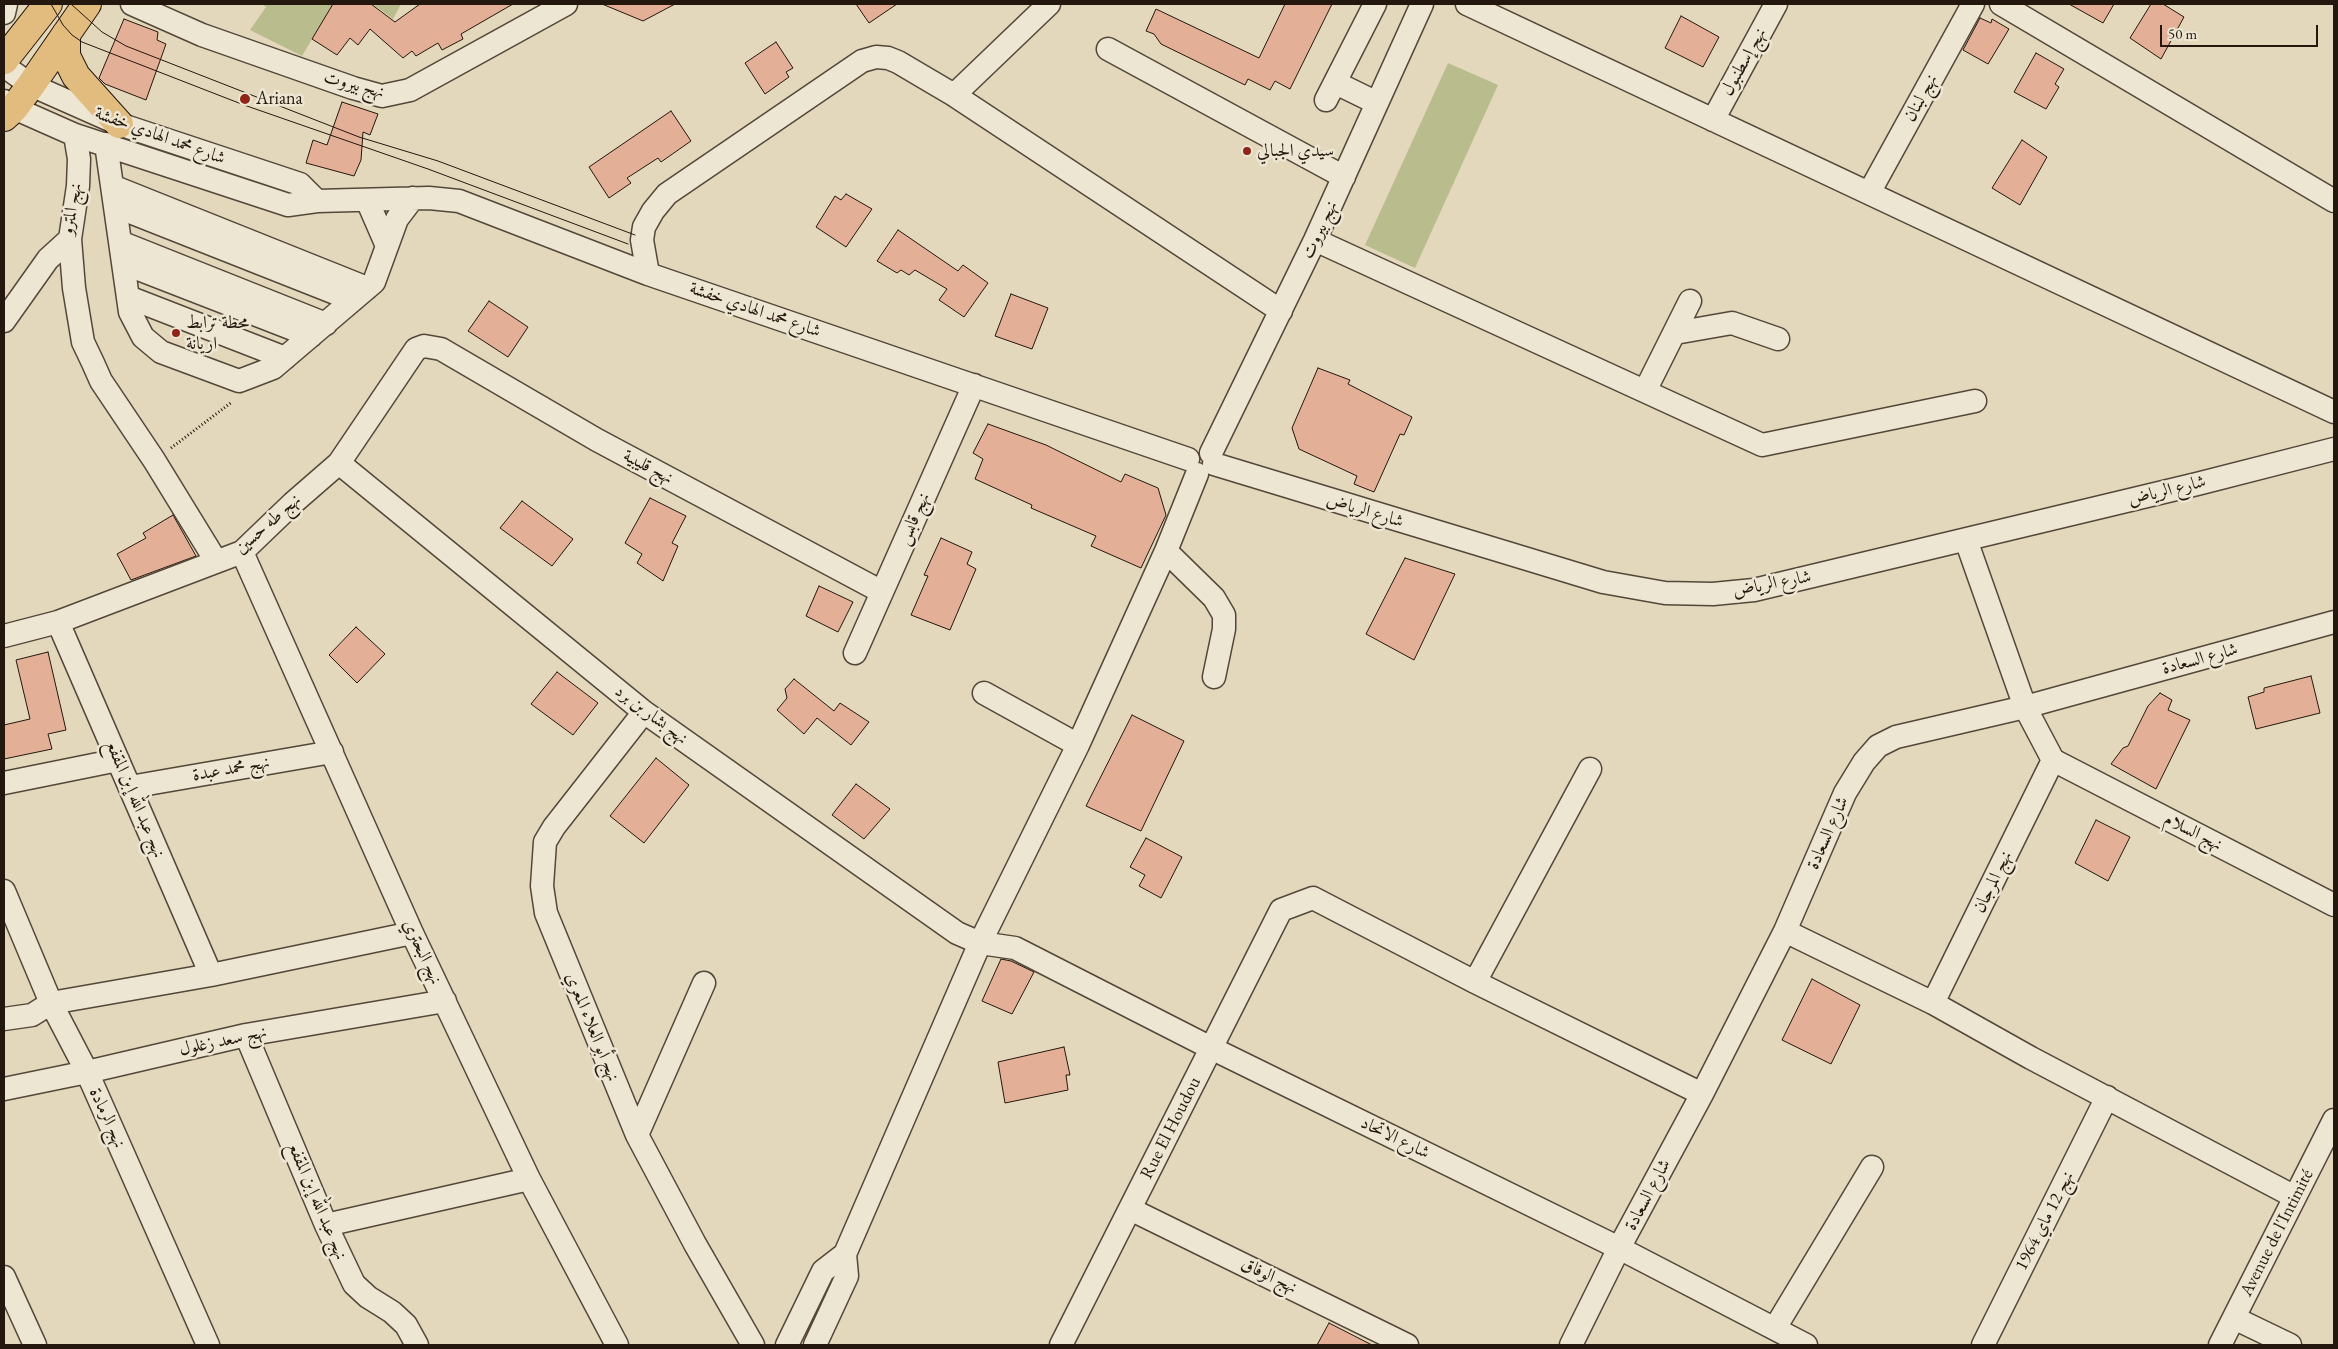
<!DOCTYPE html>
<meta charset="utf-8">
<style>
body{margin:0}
#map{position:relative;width:2338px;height:1349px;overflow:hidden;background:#e3d8bc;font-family:"EB Garamond",serif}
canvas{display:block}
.frame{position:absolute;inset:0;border:5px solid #24170d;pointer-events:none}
.scale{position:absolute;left:2160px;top:25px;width:158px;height:22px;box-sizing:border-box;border:2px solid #24170d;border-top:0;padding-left:6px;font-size:15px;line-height:18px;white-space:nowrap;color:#24170d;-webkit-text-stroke:4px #ede6d3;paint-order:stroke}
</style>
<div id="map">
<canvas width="2338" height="1349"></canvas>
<div class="frame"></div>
<div class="scale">50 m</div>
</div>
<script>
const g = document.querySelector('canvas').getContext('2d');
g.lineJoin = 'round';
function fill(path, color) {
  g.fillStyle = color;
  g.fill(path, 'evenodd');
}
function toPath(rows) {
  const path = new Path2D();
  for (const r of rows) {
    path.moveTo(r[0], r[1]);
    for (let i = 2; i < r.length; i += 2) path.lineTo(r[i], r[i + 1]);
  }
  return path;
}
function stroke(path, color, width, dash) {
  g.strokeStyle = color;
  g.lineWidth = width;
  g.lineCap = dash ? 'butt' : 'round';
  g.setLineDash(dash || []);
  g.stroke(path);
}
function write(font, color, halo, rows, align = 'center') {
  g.font = font + ' "EB Garamond",Amiri,serif';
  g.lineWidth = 5;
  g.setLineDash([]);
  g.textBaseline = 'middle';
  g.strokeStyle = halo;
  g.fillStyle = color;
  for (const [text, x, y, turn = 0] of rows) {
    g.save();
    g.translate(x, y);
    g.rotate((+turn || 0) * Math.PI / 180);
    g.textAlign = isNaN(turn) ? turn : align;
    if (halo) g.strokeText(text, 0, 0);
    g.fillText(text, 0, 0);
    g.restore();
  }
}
const green = toPath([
 [262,4,333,4,302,56,250,30,266,7],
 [373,4,401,4,393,19],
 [1448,63,1498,85,1415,268,1365,245]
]);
const building = toPath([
 [333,4,371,4,395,22,420,4,513,4,461,34,463,39,442,50,438,43,416,56,412,51,403,58,370,29,358,45,350,38,337,55,312,39,333,4],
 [602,4,675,4,643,21,602,4],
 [856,4,897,4,869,23,856,4],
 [1285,4,1332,4,1290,89,1275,81,1270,90,1248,79,1245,85,1161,44,1154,34,1146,31,1156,9,1259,58,1285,4],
 [2069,4,2114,4,2103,23,2069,4],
 [2151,4,2163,4,2184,17,2161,59,2130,38,2151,4],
 [1681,16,1719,37,1703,67,1665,48,1681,16],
 [1980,18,1991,23,1992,19,2009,29,1988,64,1963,50,1980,18],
 [124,19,158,32,157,40,166,44,146,100,105,84,99,78,124,19],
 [776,42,793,68,786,72,789,77,765,94,745,63,776,42],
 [2036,53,2064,69,2055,84,2059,87,2046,109,2014,92,2036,53],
 [342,102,378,114,370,135,363,132,361,160,354,176,306,163,313,140,327,145,342,102],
 [671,111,691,141,661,162,658,158,627,178,631,183,609,198,589,167,671,111],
 [2022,140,2047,157,2020,205,1992,188,2022,140],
 [846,194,872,209,846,247,816,227,835,196,841,200,846,194],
 [898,230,958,271,963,265,988,283,964,317,939,300,947,289,915,270,909,275,901,270,897,273,877,261,898,230],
 [1011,294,1048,308,1032,349,995,336,1011,294],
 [489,301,528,327,508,357,468,331,489,301],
 [1318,368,1350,380,1348,384,1412,417,1404,435,1400,434,1374,492,1354,484,1357,476,1299,449,1292,428,1318,368],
 [988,424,1046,445,1121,482,1125,474,1158,488,1166,515,1141,568,1091,546,1096,536,1031,508,1032,505,975,479,983,459,973,453,988,424],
 [650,498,686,516,672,543,678,546,663,581,637,563,642,554,625,543,650,498],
 [522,501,573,539,552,566,500,528,522,501],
 [173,515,196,556,131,580,117,554,146,538,143,533,173,515],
 [941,538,972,552,967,564,976,569,950,630,911,615,928,576,924,575,941,538],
 [1405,558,1455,574,1414,660,1366,634,1405,558],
 [819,586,853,602,838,632,806,616,819,586],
 [356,627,385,654,357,683,329,655,356,627],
 [48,652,66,730,48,734,52,749,4,759,4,725,30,719,16,660,48,652],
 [557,672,598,703,573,735,531,704,557,672],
 [2311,676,2320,713,2256,729,2248,697,2264,692,2264,688,2311,676],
 [794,679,834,711,840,703,869,722,851,745,817,718,804,734,777,710,787,698,785,689,794,679],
 [2160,693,2172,700,2168,710,2190,720,2156,789,2111,764,2123,748,2128,746,2148,706,2160,693],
 [1132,715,1184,741,1141,831,1086,806,1132,715],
 [656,758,689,785,644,843,610,816,656,758],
 [856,784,890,809,864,839,832,815,856,784],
 [2096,820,2130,837,2108,881,2075,863,2096,820],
 [1146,838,1182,857,1161,898,1139,886,1145,875,1130,867,1146,838],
 [1001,959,1011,961,1034,972,1012,1014,982,1001,1001,959],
 [1812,979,1860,1005,1831,1064,1782,1040,1812,979],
 [1064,1047,1070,1075,1066,1075,1068,1090,1005,1103,998,1062,1064,1047],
 [1329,1323,1372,1345,1317,1345,1329,1323]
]);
const path = toPath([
 [171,448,232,402]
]);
const minor = toPath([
 [132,4,202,35,353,88,382,96,410,90,566,4],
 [1467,4,2334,412],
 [2001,4,2334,201],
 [4,13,6,4],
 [1108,49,1344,177],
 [4,66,31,85,119,124,300,184,317,201],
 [1336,83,1377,103],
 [954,95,1049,4],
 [1326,100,1375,4],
 [4,101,14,108,75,135,288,205,317,201,429,198,459,201,648,274,1188,459],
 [1713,120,1776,4],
 [106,144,130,312,143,337,161,352,239,381,273,368,374,282,397,219,413,198],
 [112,186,367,288],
 [1869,193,1973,4],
 [367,200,387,246],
 [115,206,353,300],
 [70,239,74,288,83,342,93,363,101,381,154,460,216,561],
 [1315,240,1762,445,1975,401],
 [120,242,326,324],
 [123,263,311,336],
 [648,274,642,240,644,227,653,211,667,194,862,61,876,57,888,58,898,62,954,95,1281,311],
 [128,297,285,358],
 [4,321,48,259,70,239,78,186,79,159,75,135],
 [1675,333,1732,323,1778,339],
 [1645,391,1690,301],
 [1211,453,1315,240,1422,4],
 [339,463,644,712,957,933,980,943,1015,948,1211,1048,1619,1248,1806,1345],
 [1214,464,1603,582,1665,593,1713,594,1754,590,2197,484,2334,449],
 [1966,540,2025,707,2053,760],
 [1166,551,1214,598,1224,615,1224,629,1214,677],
 [242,552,412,933,529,1179,617,1345],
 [58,622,211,975],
 [4,636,58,622,242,552,293,503,339,463,416,349,424,346,441,349,597,440,882,592],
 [855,653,974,385],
 [984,693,1078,745],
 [644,712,554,827,545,842,542,886,546,913,637,1135,695,1244,753,1345],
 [2053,760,2334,905],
 [4,783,118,760],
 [130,787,332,752],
 [4,891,51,1003,87,1072,208,1345],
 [1785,931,1933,1003,2031,1058,2295,1197],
 [1475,982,1590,769],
 [1933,1003,2053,760],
 [4,1019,32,1015,51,1003,211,975,412,933],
 [246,1035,326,1225,354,1284,368,1297,392,1312,406,1325,417,1345],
 [4,1089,87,1072,246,1035,445,1001],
 [637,1135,704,983],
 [1130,1209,1407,1345],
 [326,1225,529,1179],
 [4,1277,35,1345],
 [2234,1318,2290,1345],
 [1775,1328,1872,1167],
 [787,1345,823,1271,845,1254,980,943,1078,745,1166,551,1197,474],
 [815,1345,847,1276,845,1254],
 [1061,1345,1281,910,1313,898,1475,982,1702,1094],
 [1571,1345,1619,1248,1702,1094,1785,931,1845,793,1864,762,1878,746,1896,737,2025,707,2334,622],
 [1983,1345,2107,1097],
 [2220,1345,2334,1120]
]);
const major = toPath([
 [66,34,66,56,76,76,119,124],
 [4,60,48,4],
 [4,117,14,108,31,85,87,4]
]);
const tram = toPath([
 [51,4,63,25,72,35,82,42,244,105,428,169,628,244],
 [71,4,102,32,126,46,359,137,438,161,635,235]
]);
const markers = [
 [245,99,6,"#8f2418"],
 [1247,151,5,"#8f2418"],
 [176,333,5,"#8f2418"]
];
const streetNames = [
 ["نهج إسطنبول",1744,62,-61],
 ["نهج بيروت",354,85,15],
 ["نهج لبنان",1921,98,-61],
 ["شارع محمد الهادي خفشة",160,136,20],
 ["نهج المترو",72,209,-80],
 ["نهج بيروت",1320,230,-65],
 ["شارع محمد الهادي خفشة",755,310,19],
 ["نهج قليبية",648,467,28],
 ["شارع الرياض",2167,491,-14],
 ["شارع الرياض",1365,511,17],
 ["نهج قابس",914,519,-66],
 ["نهج طه حسين",268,524,-41],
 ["شارع الرياض",1772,584,-11],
 ["شارع السعادة",2200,659,-15],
 ["نهج بشار بن برد",651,715,37],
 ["نهج محمد عبدة",231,769,-10],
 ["نهج عبد الله إبن المقفع",135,799,67],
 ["نهج السلام",2193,832,27],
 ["شارع السعادة",1828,833,-66],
 ["نهج المرجان",1993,882,-64],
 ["نهج البحتري",422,952,65],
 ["نهج أبو العلاء المعري",592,1027,68],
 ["نهج سعد زغلول",223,1041,-12],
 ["نهج الرمادة",107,1118,66],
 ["Rue El Houdou",1171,1128,-63],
 ["شارع الاتحاد",1395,1138,26],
 ["شارع السعادة",1648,1195,-62],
 ["نهج عبد الله إبن المقفع",317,1201,67],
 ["نهج 12 ماي 1964",2045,1221,-63],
 ["Avenue de l'Intimité",2277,1233,-63],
 ["نهج الوفاق",1269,1276,26]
];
const poiNames = [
 ["Ariana",256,99],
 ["سيدي الجبالي",1257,151],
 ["محطة ترابط",186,323],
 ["اريانة",186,344]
];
fill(green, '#b9bd8d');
fill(building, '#e3af96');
stroke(building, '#24170d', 1);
stroke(minor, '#544739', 25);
stroke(major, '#24170d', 30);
stroke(path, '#24170d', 3, [1, 2.5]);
stroke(minor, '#ede6d3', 22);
stroke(major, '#e2bc7e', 28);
stroke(tram, '#24170d', 1);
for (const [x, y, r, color] of markers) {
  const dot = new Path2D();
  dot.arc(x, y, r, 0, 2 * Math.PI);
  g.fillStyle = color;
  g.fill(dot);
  stroke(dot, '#ede6d3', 2);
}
write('18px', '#24170d', '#ede6d3', streetNames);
write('18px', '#24170d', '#ede6d3', poiNames, 'left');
</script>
